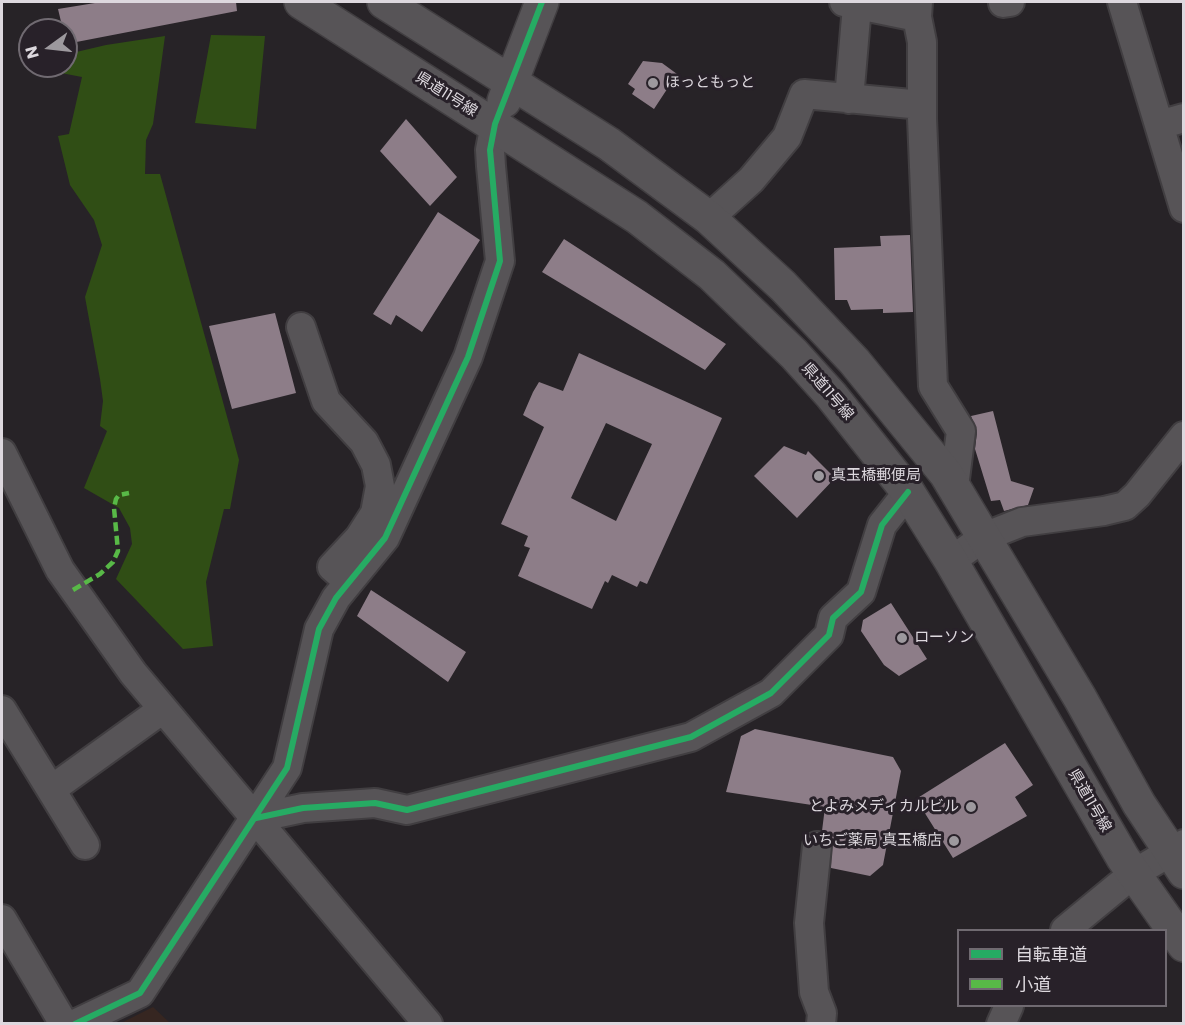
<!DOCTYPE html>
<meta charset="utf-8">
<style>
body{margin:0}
#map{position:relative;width:1185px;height:1025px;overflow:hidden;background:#272327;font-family:Poppins,"Noto Sans JP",sans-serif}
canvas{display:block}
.frame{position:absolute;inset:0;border:3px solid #ddd8de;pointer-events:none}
.legend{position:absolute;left:957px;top:929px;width:210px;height:78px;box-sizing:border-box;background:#282129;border:2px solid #706a71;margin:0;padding:8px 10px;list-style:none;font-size:18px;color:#ddd8de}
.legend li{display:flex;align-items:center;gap:12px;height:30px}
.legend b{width:30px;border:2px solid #706a71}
.north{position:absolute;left:18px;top:18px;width:60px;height:60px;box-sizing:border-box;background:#282129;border:2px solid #706a71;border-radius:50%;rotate:255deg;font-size:16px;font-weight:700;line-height:24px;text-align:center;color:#ddd8de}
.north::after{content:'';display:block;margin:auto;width:21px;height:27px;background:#9d999e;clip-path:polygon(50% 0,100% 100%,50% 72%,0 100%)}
</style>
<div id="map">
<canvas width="1185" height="1025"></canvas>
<div class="frame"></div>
<ul class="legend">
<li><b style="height:8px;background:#26ab63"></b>自転車道</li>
<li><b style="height:8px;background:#58b947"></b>小道</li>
</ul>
<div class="north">N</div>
</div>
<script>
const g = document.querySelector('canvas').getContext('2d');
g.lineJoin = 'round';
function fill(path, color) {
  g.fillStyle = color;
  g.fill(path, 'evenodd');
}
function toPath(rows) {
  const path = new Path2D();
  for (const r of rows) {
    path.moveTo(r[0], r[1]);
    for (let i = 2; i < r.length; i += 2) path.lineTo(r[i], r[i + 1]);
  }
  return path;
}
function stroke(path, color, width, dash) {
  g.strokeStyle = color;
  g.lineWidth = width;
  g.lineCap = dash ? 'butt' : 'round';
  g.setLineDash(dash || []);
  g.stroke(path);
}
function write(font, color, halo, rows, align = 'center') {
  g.font = font + ' Poppins,"Noto Sans JP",sans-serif';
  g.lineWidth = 6;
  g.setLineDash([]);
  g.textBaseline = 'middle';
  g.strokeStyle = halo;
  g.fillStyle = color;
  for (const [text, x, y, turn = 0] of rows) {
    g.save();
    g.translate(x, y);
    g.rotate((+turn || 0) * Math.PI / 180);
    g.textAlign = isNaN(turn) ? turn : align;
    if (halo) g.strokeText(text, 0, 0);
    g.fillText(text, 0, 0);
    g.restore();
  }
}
const education = toPath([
 [153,1007,170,1023,121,1023]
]);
const forest = toPath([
 [211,35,265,36,256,129,195,123],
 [165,36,153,124,146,140,145,174,160,174,239,460,230,509,224,509,206,582,213,646,183,649,116,579,132,544,130,528,119,508,84,488,107,431,100,426,103,401,100,379,85,297,102,245,94,220,70,185,58,136,69,134,82,77,61,73,72,53,106,45]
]);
const building = toPath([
 [101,2,236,2,237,11,66,44,66,30,63,30,58,9],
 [643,61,662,63,677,74,654,109,632,94,635,89,628,84],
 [406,119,457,177,430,206,380,151],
 [438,212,480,240,422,332,396,315,391,325,373,314],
 [910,235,913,312,883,313,883,309,851,310,847,300,835,300,834,248,881,246,880,236],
 [564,239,726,344,705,370,542,272],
 [275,313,296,393,232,409,209,326],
 [579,353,722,418,647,584,640,581,637,587,612,575,608,583,605,581,592,609,518,576,530,548,524,546,528,536,501,524,544,427,523,415,533,392,539,382,563,391],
 [606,423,652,444,616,521,571,498],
 [993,411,1011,481,1034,488,1028,505,1004,511,1000,500,991,501,975,449,977,432,971,416],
 [784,446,806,455,808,451,835,478,797,518,754,476],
 [371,590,466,652,448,682,357,616],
 [891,603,927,659,899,676,884,665,861,631,863,620],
 [755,729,893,757,901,771,883,865,870,876,831,868,832,840,822,831,825,807,726,792,741,736],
 [1005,743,1033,785,1015,797,1027,816,953,858,916,799]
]);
const street = toPath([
 [844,2,917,17],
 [918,2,917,17,922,42,922,118,933,386,961,431,954,487],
 [1122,2,1184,208],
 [1003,3,1010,2],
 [849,99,857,6],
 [1159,125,1184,118],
 [709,218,751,180,787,137,804,94,922,105],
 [301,327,326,401,364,442,376,465,380,486,375,513,359,538,332,567,349,582],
 [2,453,60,570,133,673,428,1024],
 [951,561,984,537,1022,522,1104,511,1125,506,1137,495,1184,436],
 [2,710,85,845],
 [52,789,163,709],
 [256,818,303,808,375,803,407,810,691,737,771,693,829,635,833,618,861,592,882,525,908,492],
 [817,846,809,923,814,992,822,1013,821,1024],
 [2,919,64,1024],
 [1065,930,1133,874,1184,844],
 [75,1024,140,993,287,768,319,629,336,598,385,538,468,357,500,261,491,166,490,150,495,124],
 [1001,1024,1009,1006]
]);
const secondary = toPath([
 [301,2,637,217,712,275,794,354,831,395,908,492,951,561,1123,858,1184,945],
 [384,2,609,144,709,218,783,286,854,361,946,474,1080,698,1139,804,1184,872],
 [504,101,542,2]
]);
const quiet = toPath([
 [73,590,100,574,113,562,118,551,114,508,116,499,119,495,129,493]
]);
const cycleway = toPath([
 [256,818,303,808,375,803,407,810,691,737,771,693,829,635,833,618,861,592,882,525,908,492],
 [75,1024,140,993,287,768,319,629,336,598,385,538,468,357,500,261,490,150,495,124,542,2]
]);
const markers = [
 [653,83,6,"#9d999e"],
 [819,476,6,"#9d999e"],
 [902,638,6,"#9d999e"],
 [971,807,6,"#9d999e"],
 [954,841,6,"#9d999e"]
];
const poiNames = [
 ["ほっともっと",665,83],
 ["真玉橋郵便局",831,476],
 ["ローソン",914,638],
 ["とよみメディカルビル",959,807,"right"],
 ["いちご薬局 真玉橋店",942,841,"right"]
];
const streetNames = [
 ["県道11号線",446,95,32],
 ["県道11号線",827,392,49],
 ["県道11号線",1089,801,60]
];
fill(education, '#362621');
fill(forest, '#304e15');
fill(building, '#8d7d88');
stroke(street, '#413e41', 32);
stroke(secondary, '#413e41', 36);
stroke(street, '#575457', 28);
stroke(secondary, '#575457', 33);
stroke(quiet, '#58b947', 4.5, [9, 4.5]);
stroke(cycleway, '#26ab63', 6);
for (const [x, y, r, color] of markers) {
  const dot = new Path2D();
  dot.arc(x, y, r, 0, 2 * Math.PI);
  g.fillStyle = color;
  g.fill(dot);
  stroke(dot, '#282129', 2);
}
write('15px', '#ddd8de', '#282129', poiNames, 'left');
write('15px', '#ddd8de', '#282129', streetNames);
</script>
